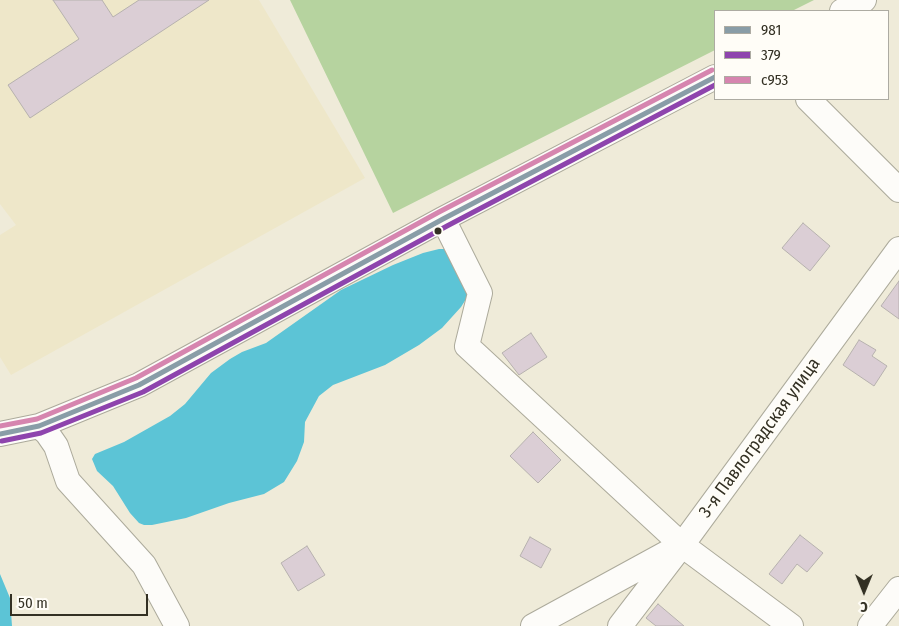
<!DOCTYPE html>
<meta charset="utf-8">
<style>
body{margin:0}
#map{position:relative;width:899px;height:626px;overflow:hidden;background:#efebd9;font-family:"Fira Sans Condensed",sans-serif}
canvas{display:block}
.legend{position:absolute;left:714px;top:10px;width:175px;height:90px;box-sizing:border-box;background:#fffdf7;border:1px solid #adaba2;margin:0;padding:6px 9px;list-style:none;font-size:15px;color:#333023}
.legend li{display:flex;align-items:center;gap:10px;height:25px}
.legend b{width:25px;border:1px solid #adaba2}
.north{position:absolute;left:839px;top:566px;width:50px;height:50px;-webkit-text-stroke:4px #fffdf7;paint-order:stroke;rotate:180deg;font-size:14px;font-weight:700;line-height:20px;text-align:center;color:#333023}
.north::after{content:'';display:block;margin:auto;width:18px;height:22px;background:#333023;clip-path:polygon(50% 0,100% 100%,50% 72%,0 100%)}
.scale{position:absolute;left:10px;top:594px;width:138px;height:22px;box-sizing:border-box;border:2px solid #333023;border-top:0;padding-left:6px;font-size:15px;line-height:18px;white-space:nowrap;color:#333023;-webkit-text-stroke:4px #fffdf7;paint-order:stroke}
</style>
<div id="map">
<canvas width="899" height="626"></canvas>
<ul class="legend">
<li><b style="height:6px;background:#899da7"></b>981</li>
<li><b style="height:6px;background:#8e44ad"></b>379</li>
<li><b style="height:6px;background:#d685af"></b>с953</li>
</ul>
<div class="north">С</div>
<div class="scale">50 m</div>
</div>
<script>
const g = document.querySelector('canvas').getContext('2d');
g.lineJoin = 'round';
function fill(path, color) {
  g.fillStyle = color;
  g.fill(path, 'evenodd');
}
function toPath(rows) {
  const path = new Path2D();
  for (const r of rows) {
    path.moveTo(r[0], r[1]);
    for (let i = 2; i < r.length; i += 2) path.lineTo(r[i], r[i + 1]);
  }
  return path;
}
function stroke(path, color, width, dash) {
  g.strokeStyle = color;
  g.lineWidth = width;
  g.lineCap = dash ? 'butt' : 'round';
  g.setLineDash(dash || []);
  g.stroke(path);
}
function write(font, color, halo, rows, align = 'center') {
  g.font = font + ' "Fira Sans Condensed",sans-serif';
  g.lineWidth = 4.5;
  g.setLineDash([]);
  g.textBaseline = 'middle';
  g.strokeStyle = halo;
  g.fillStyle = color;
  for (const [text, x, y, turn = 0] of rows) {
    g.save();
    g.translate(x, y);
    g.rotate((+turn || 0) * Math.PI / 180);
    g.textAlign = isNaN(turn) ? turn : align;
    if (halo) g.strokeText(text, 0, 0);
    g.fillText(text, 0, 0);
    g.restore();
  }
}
const built = toPath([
 [0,0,259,0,365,178,11,375,0,357,0,235,16,225,0,204]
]);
const forest = toPath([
 [290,0,814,0,792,11,715,11,715,50,393,213]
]);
const water = toPath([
 [439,249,448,249,468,296,461,307,442,328,419,345,385,365,333,385,319,396,305,422,304,442,297,461,284,482,264,494,229,503,186,518,152,525,144,525,139,523,130,513,113,486,97,471,92,459,95,454,124,442,170,416,185,404,211,373,230,359,242,352,266,343,341,290,393,265,423,253],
 [0,574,10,598,12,626,0,626]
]);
const building = toPath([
 [53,0,102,0,113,17,139,0,209,0,30,118,8,85,79,39,53,0],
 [803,223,830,246,810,271,782,248,803,223],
 [899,281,899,319,881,306,899,281],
 [531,333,547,357,519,375,502,353,531,333],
 [859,340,876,350,872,356,887,366,874,386,843,365,859,340],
 [533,432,561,460,538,483,510,456,533,432],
 [800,535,823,553,807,572,797,564,782,584,769,574,800,535],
 [530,537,551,549,541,568,520,556,530,537],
 [307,546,325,575,298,591,281,563,307,546],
 [658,604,684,626,656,626,646,618,658,604]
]);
const minor = toPath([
 [842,11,864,0],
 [808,99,899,190],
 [443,219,480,293,467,346,682,545,791,626],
 [39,426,47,433,56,446,68,481,144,565,177,626],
 [0,434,39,426,139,385,443,219,715,77],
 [533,626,674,549],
 [620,626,682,545,899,249],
 [870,626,899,589]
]);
const bus1 = toPath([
 [0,434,39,426,139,385,443,219,715,77]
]);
const bus2 = toPath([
 [2,441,41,433,143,392,447,226,715,85]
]);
const bus3 = toPath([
 [0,426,37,419,136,378,439,212,712,70]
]);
const markers = [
 [438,231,4.5,"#333023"]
];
const streetNames = [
 ["3-я Павлоградская улица",760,438,-54]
];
fill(built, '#eee7c9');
fill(forest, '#b6d39f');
fill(water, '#5cc4d6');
fill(building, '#dbced5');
stroke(building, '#b6b1ae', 1);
stroke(minor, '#acaa9b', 26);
stroke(minor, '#fdfcf9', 24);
stroke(bus1, '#899da7', 5);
stroke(bus2, '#8e44ad', 5);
stroke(bus3, '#d685af', 5);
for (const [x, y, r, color] of markers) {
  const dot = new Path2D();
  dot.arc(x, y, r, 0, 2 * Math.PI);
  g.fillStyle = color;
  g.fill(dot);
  stroke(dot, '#fffdf7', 2);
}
write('18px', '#333023', '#fffdf7', streetNames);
</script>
